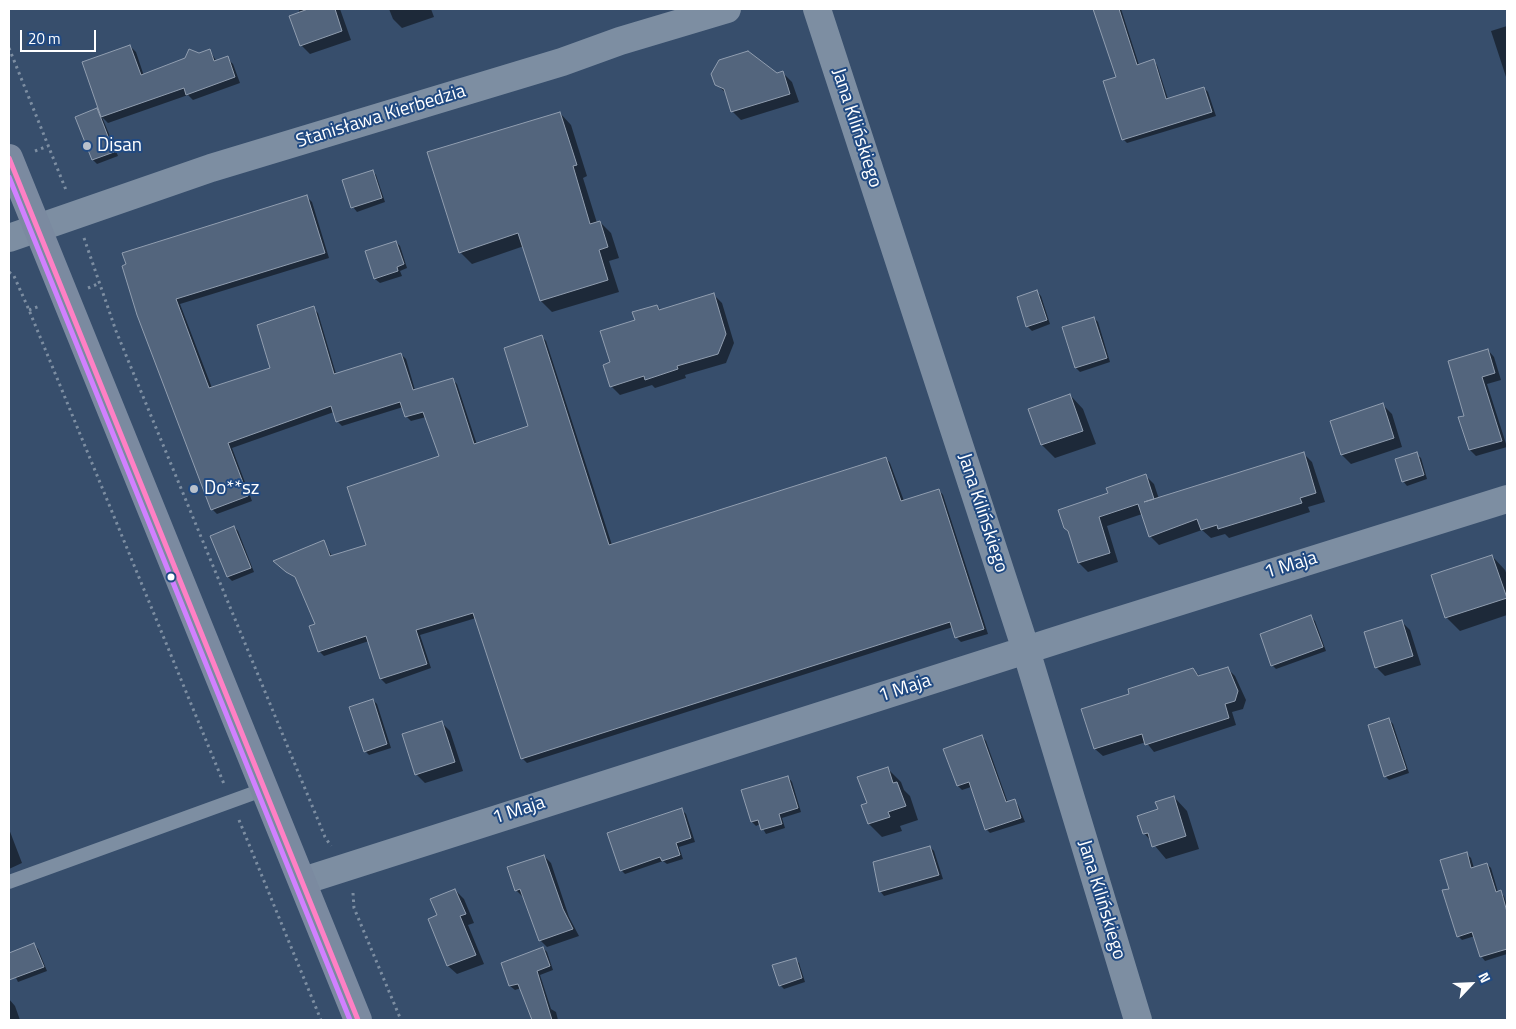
<!DOCTYPE html>
<meta charset="utf-8">
<style>
body{margin:0}
#map{position:relative;width:1516px;height:1029px;overflow:hidden;background:#374e6c;font-family:"Titillium Web",sans-serif}
canvas{display:block}
.frame{position:absolute;inset:0;border:10px solid #fff;pointer-events:none}
.north{position:absolute;left:1446px;top:959px;width:50px;height:50px;-webkit-text-stroke:4px #214a82;paint-order:stroke;rotate:65deg;font-size:14px;font-weight:700;line-height:20px;text-align:center;color:#fff}
.north::after{content:'';display:block;margin:auto;width:18px;height:22px;background:#fff;clip-path:polygon(50% 0,100% 100%,50% 72%,0 100%)}
.scale{position:absolute;left:20px;top:30px;width:76px;height:22px;box-sizing:border-box;border:2px solid #fff;border-top:0;padding-left:6px;font-size:15px;line-height:18px;white-space:nowrap;color:#fff;-webkit-text-stroke:4px #214a82;paint-order:stroke}
</style>
<div id="map">
<canvas width="1516" height="1029"></canvas>
<div class="frame"></div>
<div class="north">N</div>
<div class="scale">20 m</div>
</div>
<script>
const g = document.querySelector('canvas').getContext('2d');
g.lineJoin = 'round';
function fill(path, color) {
  g.fillStyle = color;
  g.fill(path, 'evenodd');
}
function toPath(rows) {
  const path = new Path2D();
  for (const r of rows) {
    path.moveTo(r[0], r[1]);
    for (let i = 2; i < r.length; i += 2) path.lineTo(r[i], r[i + 1]);
  }
  return path;
}
function stroke(path, color, width, dash) {
  g.strokeStyle = color;
  g.lineWidth = width;
  g.lineCap = dash ? 'butt' : 'round';
  g.setLineDash(dash || []);
  g.stroke(path);
}
function write(font, color, halo, rows, align = 'center') {
  g.font = font + ' "Titillium Web",sans-serif';
  g.lineWidth = 4;
  g.setLineDash([]);
  g.textBaseline = 'middle';
  g.strokeStyle = halo;
  g.fillStyle = color;
  for (const [text, x, y, turn = 0] of rows) {
    g.save();
    g.translate(x, y);
    g.rotate((+turn || 0) * Math.PI / 180);
    g.textAlign = isNaN(turn) ? turn : align;
    if (halo) g.strokeText(text, 0, 0);
    g.fillText(text, 0, 0);
    g.restore();
  }
}
const shadow = toPath([
 [299,9,340,9,351,40,310,54,301,45],
 [389,9,431,9,434,17,402,28,393,19],
 [1095,9,1121,9,1139,65,1153,61,1157,65,1168,99,1204,88,1208,92,1216,116,1127,143,1123,139,1118,78],
 [1507,26,1507,80,1491,31],
 [130,46,136,52,144,76,210,51,217,62,227,58,233,64,240,83,193,100,188,95,108,123,102,117,118,156,97,164,93,160,76,117,97,109,101,113],
 [783,73,792,82,799,102,741,120,732,111,727,94,716,84],
 [560,113,571,125,587,176,583,178,597,223,600,222,611,233,619,258,609,261,619,292,552,312,541,301,524,246,472,264,460,252],
 [372,171,376,175,385,202,357,212,353,207],
 [307,197,312,202,329,258,180,304,212,388,271,369,313,308,318,313,336,374,401,354,406,359,415,390,452,379,457,384,477,445,530,427,541,336,546,341,612,545,886,458,890,463,904,501,939,490,943,495,988,634,961,642,956,637,953,627,527,763,522,758,476,618,420,635,431,668,386,684,381,679,369,641,324,656,319,651,316,625,298,580,275,561,324,542,332,556,367,546,441,457,426,417,411,421,406,416,403,407,342,426,337,421,334,412,232,448,252,501,217,514,212,509,138,314],
 [396,242,400,246,407,268,400,271,402,276,380,283,375,279,366,252],
 [1037,292,1041,296,1050,324,1032,331,1027,326],
 [713,294,722,303,734,343,726,363,685,375,686,378,655,388,652,385,620,395,611,386,612,363,636,321,657,306,661,310],
 [1094,318,1098,322,1110,362,1080,372,1076,368],
 [1488,350,1494,357,1501,380,1487,384,1507,447,1476,456,1470,450,1465,417],
 [1070,395,1083,409,1096,444,1055,458,1042,445],
 [1383,405,1392,414,1402,447,1351,464,1342,455],
 [1303,453,1312,462,1325,502,1308,507,1310,512,1229,538,1225,534,1211,538,1202,530,1159,545,1150,536,1142,514,1107,526,1118,562,1088,572,1079,563,1070,532,1109,494,1145,475,1154,484,1159,499],
 [1416,454,1421,458,1427,479,1407,486,1403,481],
 [234,527,238,531,254,572,232,581,228,577,211,536],
 [1492,556,1505,570,1507,575,1507,615,1460,631,1446,617],
 [1311,617,1315,621,1326,651,1276,669,1272,665],
 [1401,621,1410,630,1421,665,1385,676,1376,667],
 [1228,669,1235,676,1246,700,1243,709,1232,712,1236,725,1154,752,1146,742,1103,756,1095,749,1193,670,1200,676],
 [373,700,377,704,391,748,369,755,365,751],
 [1389,720,1393,724,1409,773,1389,780,1385,776],
 [441,722,450,731,463,771,425,783,416,774],
 [982,737,986,741,1008,803,1014,801,1018,805,1025,822,990,833,986,829,971,787,962,790,958,786,945,750],
 [887,768,901,782,904,790,910,796,918,820,900,826,902,831,882,837,869,824,863,806,868,804],
 [788,777,792,782,801,812,782,818,785,828,766,834,760,824,756,826,752,822,743,791],
 [1174,797,1187,811,1199,849,1166,859,1145,834,1138,817,1159,810],
 [682,810,686,814,695,842,679,847,683,859,667,864,663,861,625,874,621,870],
 [9,829,22,863,9,869],
 [930,847,934,851,943,879,884,896,880,891],
 [1466,853,1471,858,1474,868,1487,864,1491,868,1498,892,1504,896,1507,905,1507,954,1485,961,1481,956,1475,936,1462,940,1458,936,1450,889],
 [544,856,551,863,569,917,579,936,547,947,540,940,523,897,516,890],
 [455,890,464,899,474,923,468,925,484,964,457,974,448,966,430,919,438,916],
 [34,945,38,949,47,971,18,982,9,964,9,954],
 [543,948,547,952,553,970,540,975,551,1009,556,1012,558,1020,533,1020,521,988,515,990,510,986,502,964],
 [795,959,799,963,805,982,784,989,780,985],
 [9,999,15,1006,20,1020,9,1020]
]);
const building = toPath([
 [308,9,335,9,342,31,300,46,289,16,308,9],
 [1093,9,1119,9,1137,65,1154,59,1166,99,1204,87,1212,112,1122,140,1103,81,1116,77,1093,9],
 [130,45,141,75,185,58,189,49,199,53,210,49,214,61,228,56,235,77,186,95,184,88,101,117,82,62,130,45],
 [748,51,777,73,783,71,790,94,731,112,724,89,715,85,711,74,719,60,748,51],
 [97,108,114,152,92,160,75,117,97,108],
 [560,112,577,165,573,166,590,224,600,221,608,247,599,250,608,280,540,301,518,233,459,253,427,152,560,112],
 [373,170,382,198,351,208,342,180,373,170],
 [307,195,325,253,176,299,209,388,270,368,257,325,314,306,334,374,401,353,413,390,453,378,474,444,528,426,504,348,542,335,609,545,886,457,901,501,939,489,984,629,955,638,950,622,521,759,473,613,416,630,427,664,380,679,366,636,318,652,309,626,315,624,295,577,286,572,273,561,324,540,330,556,366,545,347,487,439,456,423,412,405,417,400,402,336,422,331,406,228,443,248,496,211,510,137,315,122,266,126,264,122,253,307,195],
 [396,241,404,264,397,267,398,271,374,279,365,251,396,241],
 [1037,290,1047,320,1026,327,1017,297,1037,290],
 [714,293,726,334,718,354,677,366,678,369,645,380,644,376,610,387,603,365,610,362,600,331,635,320,632,312,657,305,659,310,714,293],
 [1094,317,1107,358,1075,368,1062,327,1094,317],
 [1488,349,1495,373,1482,377,1502,441,1469,450,1458,417,1464,416,1448,361,1488,349],
 [1070,394,1083,431,1041,445,1028,409,1070,394],
 [1383,403,1394,438,1341,455,1330,421,1383,403],
 [1304,452,1316,493,1300,498,1302,503,1218,529,1217,525,1201,530,1197,519,1149,537,1138,504,1099,517,1110,553,1078,563,1068,531,1064,528,1058,510,1108,493,1106,488,1146,474,1154,499,1144,502,1304,452],
 [1417,452,1424,475,1402,482,1395,459,1417,452],
 [234,526,251,568,227,577,210,536,234,526],
 [1492,555,1507,598,1445,618,1431,575,1492,555],
 [1311,615,1323,647,1271,666,1260,634,1311,615],
 [1402,620,1413,656,1375,668,1364,632,1402,620],
 [1228,667,1238,691,1235,701,1225,704,1229,718,1145,745,1142,734,1094,749,1081,709,1129,694,1128,689,1193,668,1198,676,1228,667],
 [373,699,387,744,364,752,349,707,373,699],
 [1389,718,1406,769,1384,777,1368,725,1389,718],
 [442,721,455,762,415,775,402,734,442,721],
 [982,735,1006,802,1015,799,1021,818,985,830,969,782,957,786,943,749,982,735],
 [888,767,893,783,897,782,906,806,888,812,890,817,868,824,861,805,867,803,857,777,888,767],
 [788,776,798,808,779,814,782,824,761,830,758,820,751,822,741,790,788,776],
 [1174,796,1186,836,1152,847,1148,833,1143,834,1137,816,1158,809,1155,802,1174,796],
 [682,808,691,838,676,843,680,855,662,861,660,857,620,871,607,833,682,808],
 [930,846,939,875,879,892,873,862,930,846],
 [1467,852,1471,868,1487,863,1496,892,1501,890,1507,912,1507,949,1480,957,1472,932,1457,937,1442,890,1449,889,1440,860,1467,852],
 [544,855,563,909,573,929,539,941,520,889,515,891,507,867,544,855],
 [455,889,466,914,460,916,476,955,447,966,428,919,437,915,430,899,455,889],
 [34,943,44,967,9,980,9,953,34,943],
 [543,947,550,966,537,971,552,1020,532,1020,518,984,509,986,501,963,543,947],
 [796,958,802,978,779,986,772,965,796,958]
]);
const path = toPath([
 [9,48,66,190],
 [35,151,48,146],
 [84,238,116,331,325,837,331,846],
 [9,272,14,276,29,310,224,784],
 [88,288,100,283],
 [29,310,40,306],
 [239,820,321,1020],
 [353,893,354,908,401,1020]
]);
const lane = toPath([
 [9,882,265,789]
]);
const street = toPath([
 [817,9,1026,650,1138,1020],
 [9,238,211,168,562,62,620,41,727,9],
 [303,881,1095,628,1507,499]
]);
const primary = toPath([
 [9,158,358,1020]
]);
const bus1 = toPath([
 [9,158,358,1020]
]);
const bus2 = toPath([
 [9,177,350,1020]
]);
const markers = [
 [87,146,5,"#b9c1cc"],
 [194,489,5,"#b9c1cc"],
 [171,577,4.5,"#fff"]
];
const streetNames = [
 ["Stanisława Kierbedzia",381,117,-17],
 ["Jana Kilińskiego",856,128,72],
 ["Jana Kilińskiego",982,513,72],
 ["1 Maja",1291,566,-17],
 ["1 Maja",905,689,-18],
 ["1 Maja",519,811,-18],
 ["Jana Kilińskiego",1101,900,73]
];
const poiNames = [
 ["Disan",97,146],
 ["Do**sz",204,489]
];
fill(shadow, '#0007');
fill(building, '#53657d');
stroke(building, '#919eb0', 1);
stroke(path, '#7d8ea2', 3, [2.5, 4]);
stroke(lane, '#7d8ea2', 14);
stroke(street, '#7d8ea2', 28);
stroke(primary, '#7b8aa0', 28);
stroke(bus1, '#ff80c5', 5);
stroke(bus2, '#d180ff', 5);
for (const [x, y, r, color] of markers) {
  const dot = new Path2D();
  dot.arc(x, y, r, 0, 2 * Math.PI);
  g.fillStyle = color;
  g.fill(dot);
  stroke(dot, '#214a82', 2);
}
write('19px', '#fff', '#214a82', streetNames);
write('19px', '#fff', '#214a82', poiNames, 'left');
</script>
